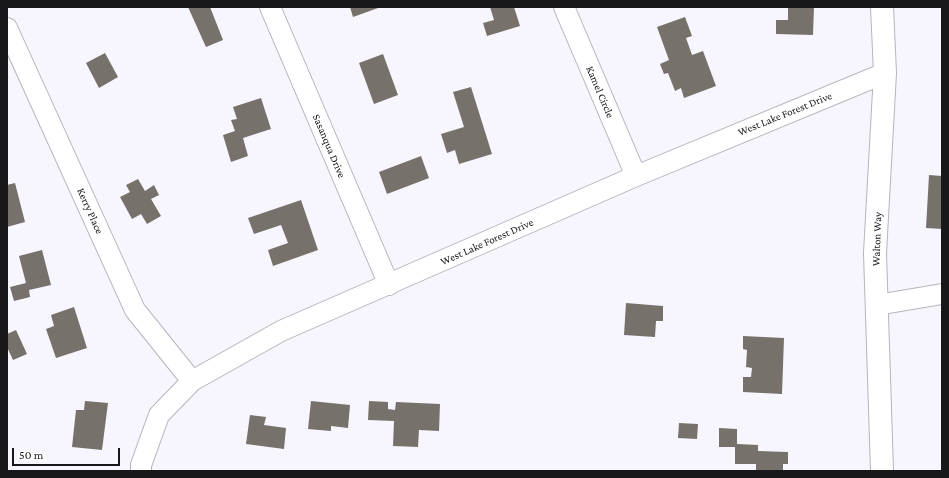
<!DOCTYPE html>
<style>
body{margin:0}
#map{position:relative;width:949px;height:478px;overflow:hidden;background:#f7f6fe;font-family:"Crimson Pro",serif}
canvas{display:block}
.frame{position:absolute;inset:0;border:8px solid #18181b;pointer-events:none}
.scale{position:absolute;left:12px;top:448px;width:108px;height:18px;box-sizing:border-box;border:2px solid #18181b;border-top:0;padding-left:5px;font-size:12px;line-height:14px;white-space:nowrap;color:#18181b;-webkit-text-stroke:3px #fff;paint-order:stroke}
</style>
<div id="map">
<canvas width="949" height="478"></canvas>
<div class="frame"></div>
<div class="scale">50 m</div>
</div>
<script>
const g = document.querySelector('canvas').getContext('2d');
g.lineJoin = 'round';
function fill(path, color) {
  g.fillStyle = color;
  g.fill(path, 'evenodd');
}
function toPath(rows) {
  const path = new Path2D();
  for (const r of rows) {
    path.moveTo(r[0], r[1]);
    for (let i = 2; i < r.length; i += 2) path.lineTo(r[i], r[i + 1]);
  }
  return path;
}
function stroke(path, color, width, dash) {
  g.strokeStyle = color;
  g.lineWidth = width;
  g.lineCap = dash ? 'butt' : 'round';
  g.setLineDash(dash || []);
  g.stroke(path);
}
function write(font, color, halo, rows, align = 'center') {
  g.font = font + ' "Crimson Pro",serif';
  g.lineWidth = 3;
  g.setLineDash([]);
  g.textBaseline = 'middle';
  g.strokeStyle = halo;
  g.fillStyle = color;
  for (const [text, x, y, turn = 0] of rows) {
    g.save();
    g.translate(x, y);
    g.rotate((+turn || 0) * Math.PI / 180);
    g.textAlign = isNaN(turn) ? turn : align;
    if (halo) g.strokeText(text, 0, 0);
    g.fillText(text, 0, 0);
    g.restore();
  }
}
const building = toPath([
 [188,7,210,7,223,40,206,47],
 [350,7,381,7,353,17],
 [490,7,514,7,520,26,487,36,483,23,494,20],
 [788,7,814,7,813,35,776,34,776,20,788,20],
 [685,17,692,36,686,38,692,55,703,51,716,86,684,98,681,88,675,91,668,73,664,74,660,64,669,60,657,27],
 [105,53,118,77,99,88,86,63],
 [383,54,398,95,374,104,359,63],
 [471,87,492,154,459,164,455,150,447,153,441,134,464,127,453,92],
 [261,98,271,129,243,138,248,156,231,162,223,135,235,131,231,120,237,119,233,107],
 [421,156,429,178,387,194,379,172],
 [929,175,942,176,942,229,926,228],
 [138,179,145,191,154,185,159,195,151,199,161,216,147,224,141,214,132,219,120,197,130,192,126,185],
 [15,183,25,222,7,227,7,185],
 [301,200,318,250,273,266,268,250,288,243,281,225,254,234,248,218],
 [42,250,51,285,29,290,30,297,14,301,10,287,26,283,19,256],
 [626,303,663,306,663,321,656,321,655,337,624,335],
 [74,307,87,348,56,358,46,329,54,326,51,315],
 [16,330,27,354,13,360,7,347,7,334],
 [743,336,784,338,782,394,743,392,743,377,751,377,752,368,746,367,747,350,743,349],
 [85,401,108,403,102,450,72,447,76,410,84,410],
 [311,401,350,405,348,428,331,426,331,431,308,429],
 [369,401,388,402,388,409,395,410,396,402,440,404,439,431,419,430,418,447,393,446,394,421,368,420],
 [250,415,266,417,264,425,286,428,284,449,246,444],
 [679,423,698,424,697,439,678,438],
 [719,428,737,429,737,444,758,445,758,451,788,452,788,464,783,464,783,471,756,471,756,464,735,464,735,447,719,447]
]);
const minor = toPath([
 [270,7,389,285],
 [564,7,636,176],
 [7,28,135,310,192,381],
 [877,305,942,294],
 [141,471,141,465,159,415,192,381,281,331,636,176,885,73]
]);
const major = toPath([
 [882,7,885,73,875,253,882,471]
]);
const streetNames = [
 ["Kamel Circle",600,92,67],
 ["West Lake Forest Drive",785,114,-22],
 ["Sasanqua Drive",329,146,67],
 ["Kerry Place",90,211,66],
 ["Walton Way",877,239,-88],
 ["West Lake Forest Drive",487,242,-24]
];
fill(building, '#76716a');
stroke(minor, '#b5b5bd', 22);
stroke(major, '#b5b5bd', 24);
stroke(minor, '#fff', 20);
stroke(major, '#fff', 22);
write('11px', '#18181b', '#fff', streetNames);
</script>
